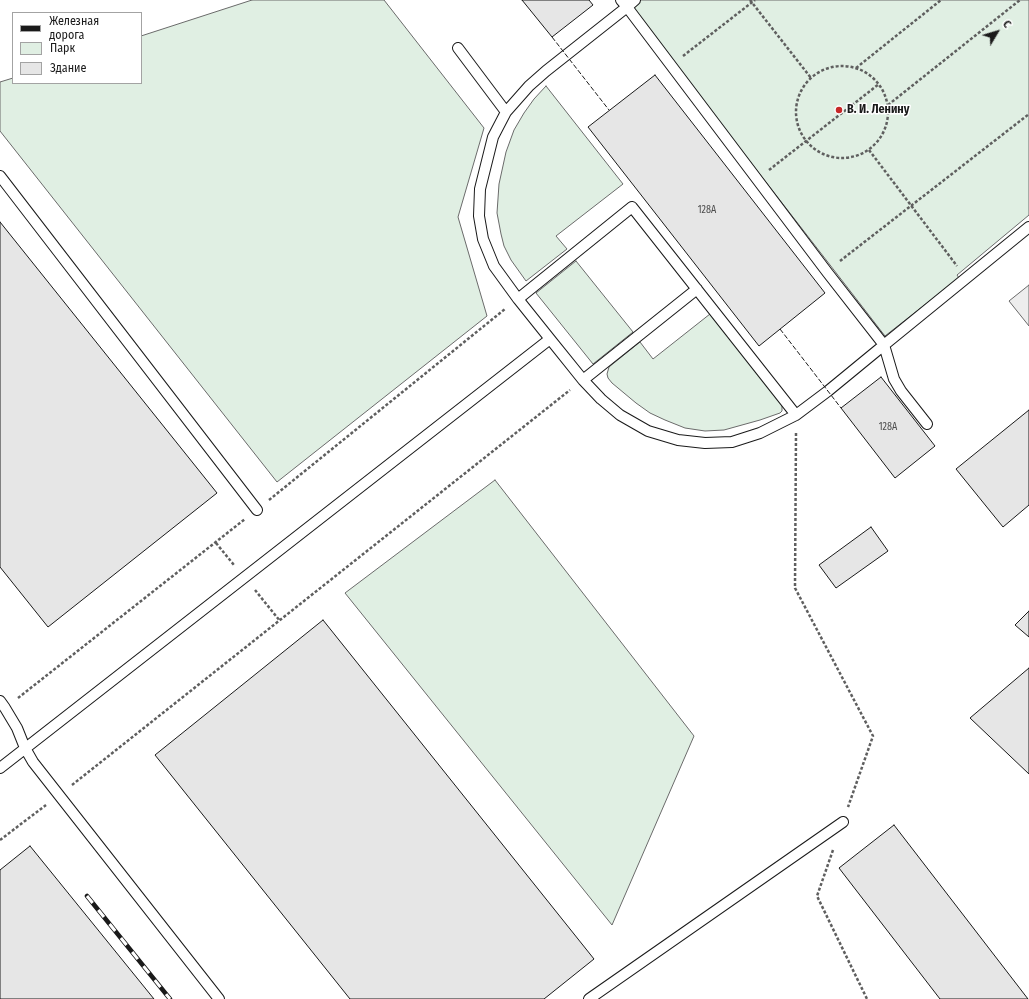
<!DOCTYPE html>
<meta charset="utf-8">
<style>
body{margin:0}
#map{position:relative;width:1029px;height:999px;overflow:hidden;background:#fff;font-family:"Fira Sans Condensed",sans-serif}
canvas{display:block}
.legend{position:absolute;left:12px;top:12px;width:130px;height:72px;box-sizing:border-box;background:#fff;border:1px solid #a3a3a3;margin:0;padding:5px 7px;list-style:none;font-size:12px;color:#1a1a1a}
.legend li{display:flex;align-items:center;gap:8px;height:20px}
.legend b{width:20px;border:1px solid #a3a3a3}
.north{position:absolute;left:977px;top:12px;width:40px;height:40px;-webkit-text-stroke:3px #fff;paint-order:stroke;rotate:52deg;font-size:11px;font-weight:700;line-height:16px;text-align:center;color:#1a1a1a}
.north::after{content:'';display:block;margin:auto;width:14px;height:18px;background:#1a1a1a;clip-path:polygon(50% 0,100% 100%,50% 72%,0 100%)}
</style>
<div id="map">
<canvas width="1029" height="999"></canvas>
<ul class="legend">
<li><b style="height:5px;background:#1a1a1a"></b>Железная дорога</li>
<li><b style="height:11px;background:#e0efe3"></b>Парк</li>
<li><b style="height:11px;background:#e6e6e6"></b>Здание</li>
</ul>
<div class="north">С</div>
</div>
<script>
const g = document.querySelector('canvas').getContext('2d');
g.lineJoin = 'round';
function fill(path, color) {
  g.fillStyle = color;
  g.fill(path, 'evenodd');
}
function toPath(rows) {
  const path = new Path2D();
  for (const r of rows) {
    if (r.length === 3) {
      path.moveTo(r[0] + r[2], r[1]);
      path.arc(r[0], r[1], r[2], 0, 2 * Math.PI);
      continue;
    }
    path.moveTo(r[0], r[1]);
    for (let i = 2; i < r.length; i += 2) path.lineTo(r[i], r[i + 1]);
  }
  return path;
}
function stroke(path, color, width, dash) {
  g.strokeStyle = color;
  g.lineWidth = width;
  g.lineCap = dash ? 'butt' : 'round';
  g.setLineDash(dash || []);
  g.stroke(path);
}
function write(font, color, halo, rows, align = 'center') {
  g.font = font + ' "Fira Sans Condensed",sans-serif';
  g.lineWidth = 3;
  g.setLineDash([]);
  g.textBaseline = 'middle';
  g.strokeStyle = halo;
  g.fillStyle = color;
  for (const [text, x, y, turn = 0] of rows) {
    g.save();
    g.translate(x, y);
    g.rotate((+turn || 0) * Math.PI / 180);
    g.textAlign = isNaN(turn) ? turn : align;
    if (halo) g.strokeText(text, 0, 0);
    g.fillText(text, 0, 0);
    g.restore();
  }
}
const green = toPath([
 [252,0,384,0,484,128,458,217,487,316,277,482,0,131,0,82,13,78,13,83,141,83,141,36,252,0],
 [625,0,1029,0,1029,215,957,275,959,278,885,336,625,0],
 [546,86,623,184,556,236,567,249,526,281,511,260,504,246,501,234,497,213,499,184,506,152,514,130,524,113,534,99,546,86],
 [576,261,633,332,593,364,536,293,576,261],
 [710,314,782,405,782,411,780,413,760,420,724,430,705,431,685,428,665,420,650,413,636,403,612,383,608,378,607,374,609,367,640,342,653,359,710,314],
 [495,480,694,736,612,925,345,593,495,480]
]);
const parking = toPath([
 [1029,285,1029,326,1009,301,1029,285]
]);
const building = toPath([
 [522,0,589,0,593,5,552,37,522,0],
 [655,75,825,293,759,346,588,127,655,75],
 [0,222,217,493,48,627,0,567,0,222],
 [881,377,935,446,895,478,841,408,881,377],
 [1029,410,1029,505,1003,527,956,469,1029,410],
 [871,527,888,551,836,588,819,565,871,527],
 [1029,611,1029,637,1015,625,1029,611],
 [323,620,594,959,544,999,350,999,155,755,323,620],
 [1029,668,1029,774,970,718,1029,668],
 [894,825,1028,999,940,999,839,868,894,825],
 [30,846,154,999,0,999,0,870,30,846]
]);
const path = toPath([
 [750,0,811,78],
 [683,56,755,0],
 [842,112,46],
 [856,68,941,0],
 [888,105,1020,0],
 [869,150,957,266],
 [769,170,879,84],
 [840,261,1029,114],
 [796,433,795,588,873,736,848,807],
 [269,500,505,309],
 [216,543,234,565],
 [255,590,280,621],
 [18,698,245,519],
 [72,785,570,390],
 [0,840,46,805],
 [833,850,817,896,867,999]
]);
const service = toPath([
 [621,0,627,7,546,71,529,86,506,112,493,137,480,189,479,216,483,239,494,266,518,299,550,339,583,380,601,399,620,415,648,431,678,440,705,443,732,442,760,433,796,415,828,391,884,345,894,379,901,391,927,424],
 [635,0,627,7,827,272,884,345,1029,227],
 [458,48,506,112],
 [0,176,257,510],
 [518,299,632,207,796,415],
 [583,380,697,289],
 [0,701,5,708,17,728,25,748,33,762,219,999],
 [0,768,550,339],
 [589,999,843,822]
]);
const rail = toPath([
 [87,896,170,999]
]);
const fence = toPath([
 [552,37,609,110],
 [780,329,841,408]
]);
const markers = [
 [839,110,4,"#c62828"]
];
const numberNames = [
 ["128А",707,210],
 ["128А",888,427]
];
const poiNames = [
 ["В. И. Ленину",847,110]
];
fill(green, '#e0efe3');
stroke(green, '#6a6a6a', 1);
fill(parking, '#ededed');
stroke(parking, '#6a6a6a', 1);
fill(building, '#e6e6e6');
stroke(building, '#1a1a1a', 1);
stroke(service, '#1a1a1a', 12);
stroke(path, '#5f5f5f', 2.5, [3, 2]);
stroke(service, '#fff', 10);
stroke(rail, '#1a1a1a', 4.5);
stroke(rail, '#fff', 3, [9]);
stroke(fence, '#1a1a1a', 1, [5, 2]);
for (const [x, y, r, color] of markers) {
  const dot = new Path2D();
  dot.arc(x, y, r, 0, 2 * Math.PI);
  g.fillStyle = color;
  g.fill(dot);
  stroke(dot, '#fff', 1.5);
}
write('10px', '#4d4d4d', null, numberNames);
write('bold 12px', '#1a1a1a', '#fff', poiNames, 'left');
</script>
